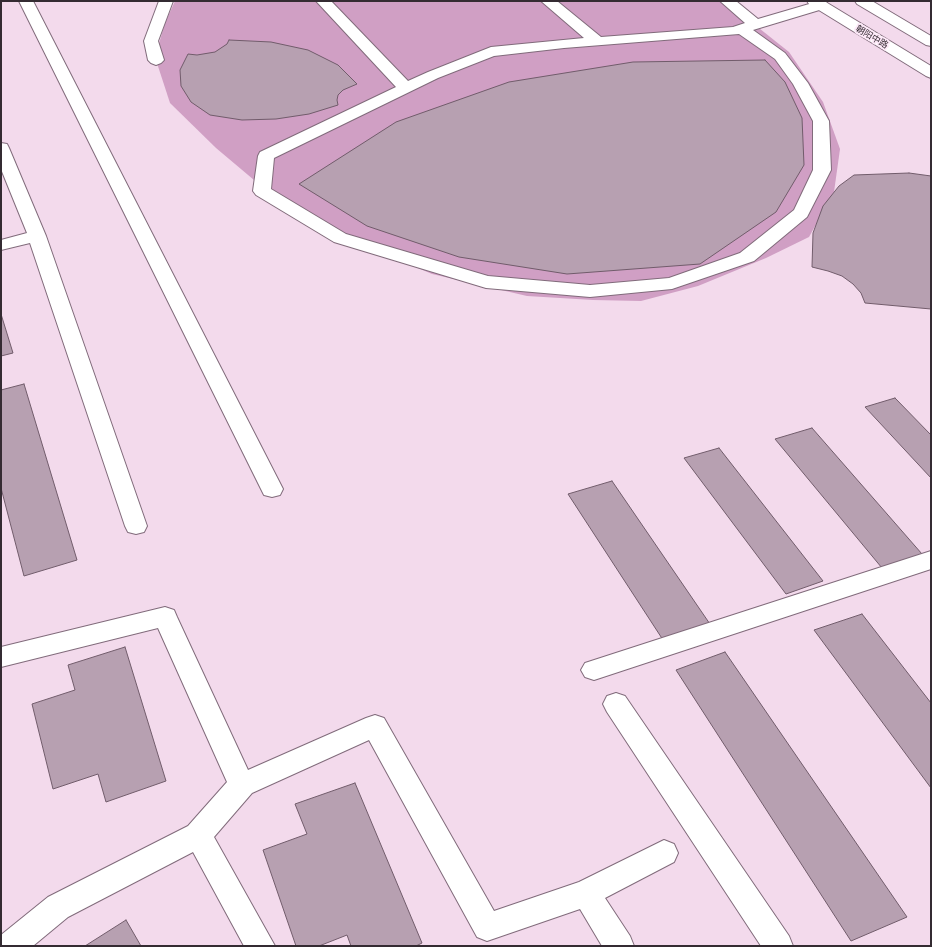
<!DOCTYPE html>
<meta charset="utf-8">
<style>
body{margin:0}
#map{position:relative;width:932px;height:947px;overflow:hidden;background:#f3daec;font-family:"Golos Text",sans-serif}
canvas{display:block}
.frame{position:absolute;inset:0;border:2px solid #342b32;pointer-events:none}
</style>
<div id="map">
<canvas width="932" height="947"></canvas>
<div class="frame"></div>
</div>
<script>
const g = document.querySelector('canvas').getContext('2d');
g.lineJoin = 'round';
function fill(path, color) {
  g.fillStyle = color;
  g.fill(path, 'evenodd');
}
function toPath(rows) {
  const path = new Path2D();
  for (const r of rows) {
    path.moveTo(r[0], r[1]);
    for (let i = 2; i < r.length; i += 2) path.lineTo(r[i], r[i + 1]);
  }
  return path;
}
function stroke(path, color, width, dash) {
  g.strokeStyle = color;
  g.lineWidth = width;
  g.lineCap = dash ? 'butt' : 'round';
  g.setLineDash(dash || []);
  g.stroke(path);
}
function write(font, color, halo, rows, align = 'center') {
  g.font = font + ' "Golos Text","Noto Sans SC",sans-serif';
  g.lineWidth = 3.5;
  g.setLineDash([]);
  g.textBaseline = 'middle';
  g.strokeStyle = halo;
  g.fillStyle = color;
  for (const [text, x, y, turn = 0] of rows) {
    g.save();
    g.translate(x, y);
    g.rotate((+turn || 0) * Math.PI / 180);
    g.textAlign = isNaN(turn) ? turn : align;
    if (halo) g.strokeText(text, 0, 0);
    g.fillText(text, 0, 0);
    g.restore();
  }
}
const green = toPath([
 [175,1,725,1,789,52,823,102,840,149,834,192,809,237,766,258,698,286,641,301,593,300,527,296,432,274,341,235,273,196,216,148,170,103,155,57,165,23]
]);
const building = toPath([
 [229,40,271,42,308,50,338,65,357,84,343,90,338,95,337,100,338,105,309,114,276,119,242,120,210,115,191,102,181,86,180,70,188,54,197,55,215,52,227,44,229,40],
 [765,60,785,82,802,118,804,165,776,212,700,264,567,274,459,257,367,226,299,184,396,122,509,82,633,62,765,60],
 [909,173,931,176,931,309,865,303,861,293,853,284,842,276,828,271,812,267,813,233,823,206,839,186,854,175,909,173],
 [1,314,13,353,1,356,1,314],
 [24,384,77,560,24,576,1,488,1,390,24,384],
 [895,398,931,435,931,478,865,407,895,398],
 [812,428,922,554,882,568,775,439,812,428],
 [719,448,823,581,786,594,684,458,719,448],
 [612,481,712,627,665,643,568,494,612,481],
 [862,614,931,703,931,788,814,630,862,614],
 [125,647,166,781,106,802,98,774,53,789,32,704,75,690,68,665,125,647],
 [725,652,907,917,851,941,676,670,725,652],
 [355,783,422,943,416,946,351,946,347,935,319,946,296,946,263,850,307,834,295,804,355,783],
 [126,920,141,946,85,946,126,920]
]);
const minor = toPath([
 [19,1,33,1,283,489,280,495,272,497,264,495,261,489,19,1],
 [159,1,173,1,158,41,164,60,161,63,156,65,151,63,148,60,144,41,159,1],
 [316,1,331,1,408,81,428,72,491,47,584,38,541,1,557,1,601,37,733,27,745,23,720,1,736,1,758,19,816,2,826,2,828,5,826,8,753,30,785,53,808,83,829,121,831,170,807,217,754,261,672,289,590,297,486,288,334,242,256,195,253,191,258,156,260,152,396,87,316,1],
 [739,34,775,59,793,84,813,121,813,170,794,210,740,253,669,278,590,285,488,276,346,234,271,189,274,158,438,78,494,56,564,48,739,34],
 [1,143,7,144,9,148,46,236,147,526,144,532,136,534,128,532,125,526,30,243,1,250,1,240,27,233,1,169,1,143],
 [931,551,931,569,594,680,585,677,581,670,585,663,931,551],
 [165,607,174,610,177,617,248,770,366,718,375,715,384,718,494,911,579,882,664,840,674,844,678,853,674,862,605,898,630,936,634,946,602,946,580,909,487,941,477,937,369,740,252,793,214,837,275,946,244,946,193,852,68,917,33,946,1,946,1,935,48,897,188,826,227,782,158,628,1,667,1,647,165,607],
 [616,693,625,696,789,936,793,946,761,946,607,712,603,704,607,696,616,693]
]);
const major = toPath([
 [807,1,824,1,931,66,931,78,926,76,809,4,807,1],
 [855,1,872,1,931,36,931,46,926,45,857,4,855,1]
]);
const farStreetnames = [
 ["朝阳中路",872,37,31]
];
fill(green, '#d09fc4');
fill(building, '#b7a0b1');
stroke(building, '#715c6b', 1);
stroke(minor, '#816b7b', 2);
stroke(major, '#816b7b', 2);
fill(minor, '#fff');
fill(major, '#fff');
write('9px', '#342b32', '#fde9f8', farStreetnames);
</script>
